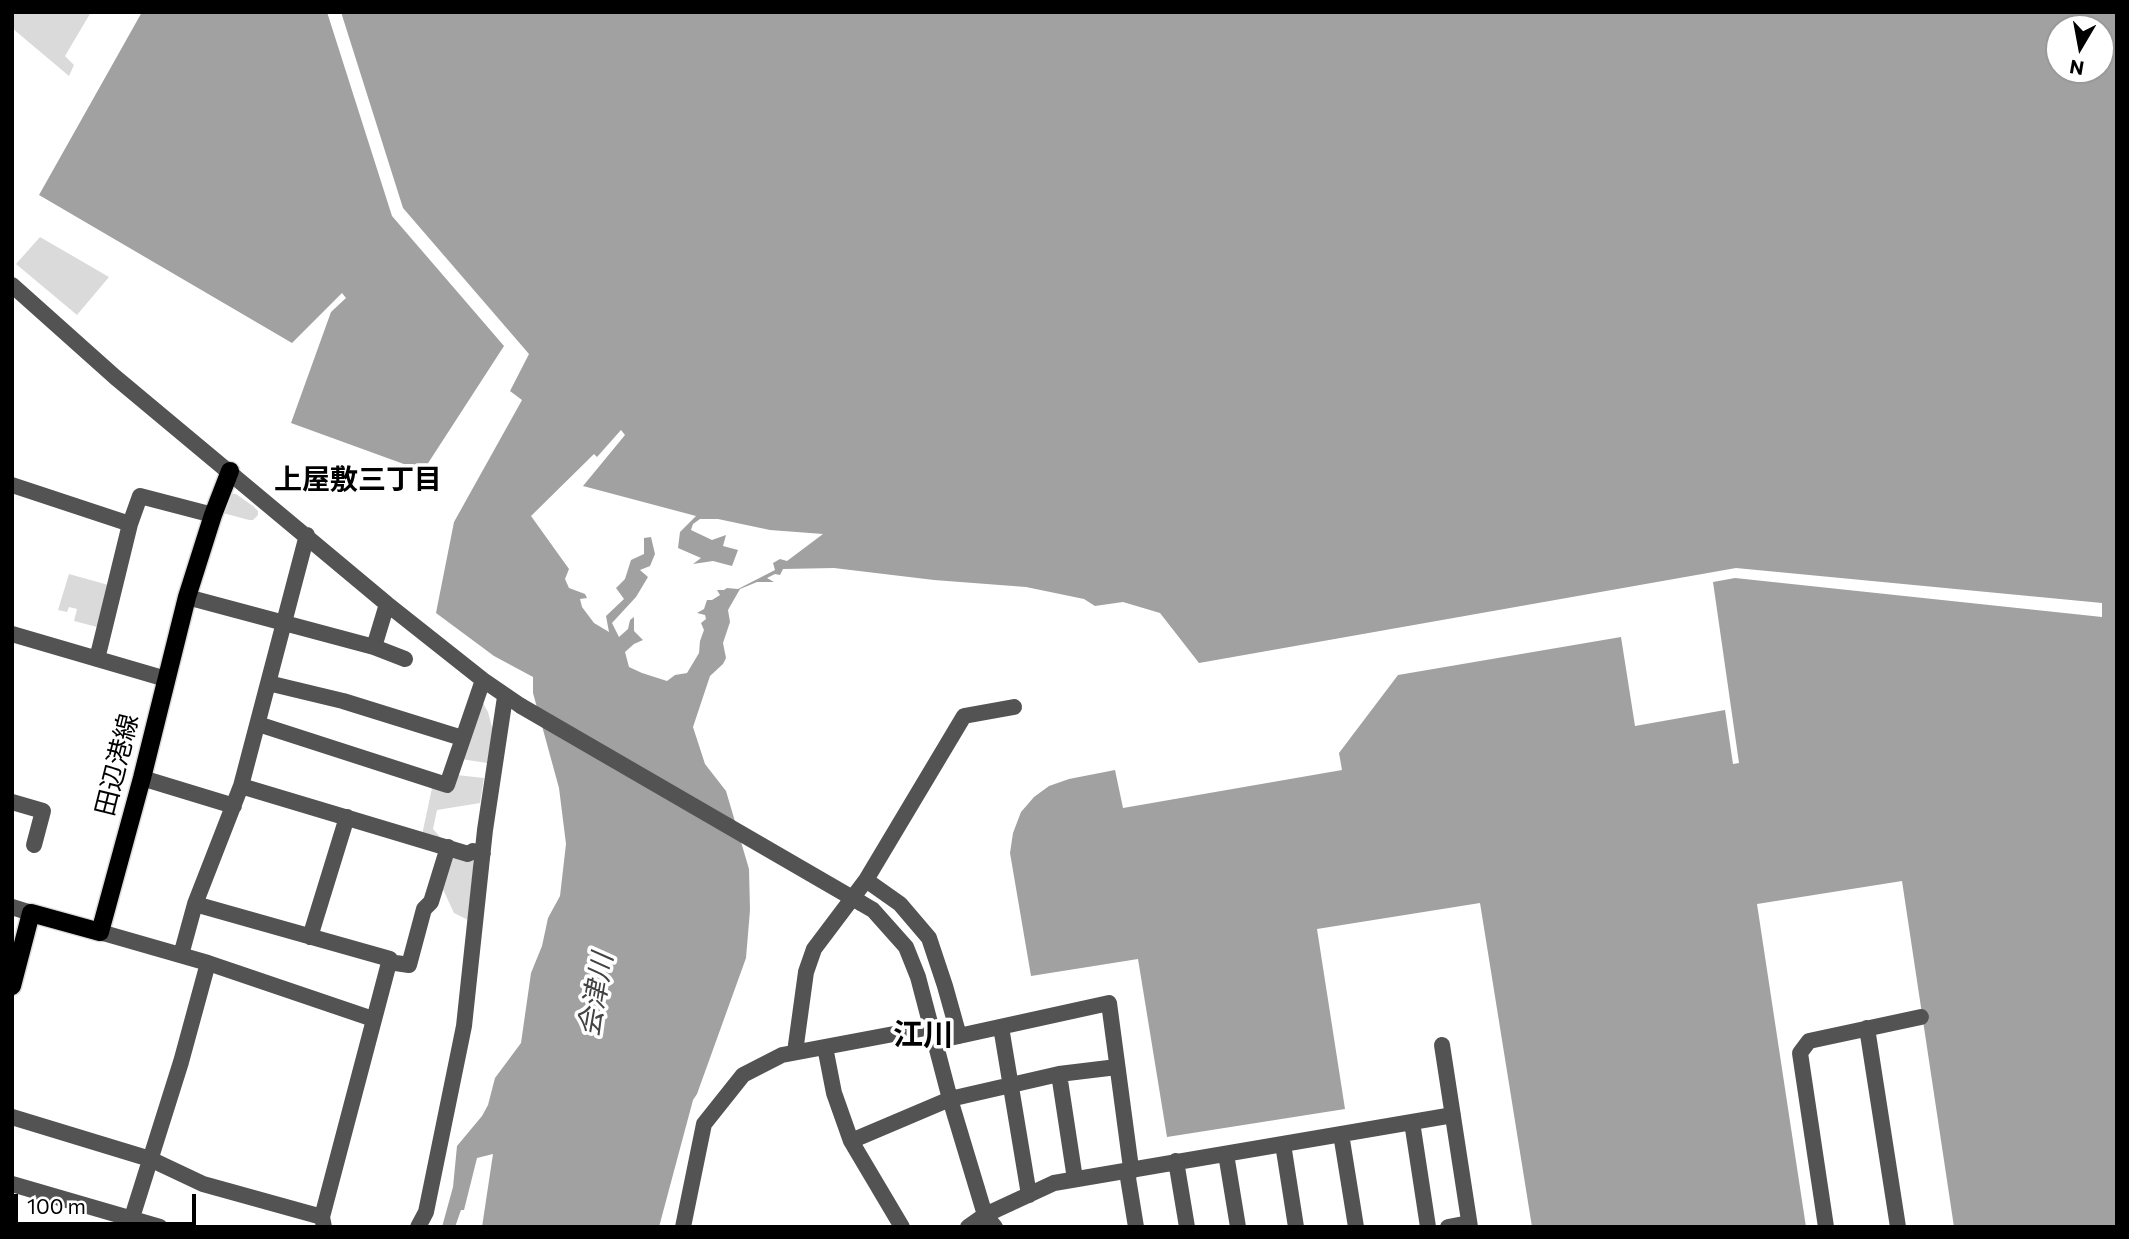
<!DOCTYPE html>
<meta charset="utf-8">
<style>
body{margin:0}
#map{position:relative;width:2129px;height:1239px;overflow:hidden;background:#fff;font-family:Commissioner,sans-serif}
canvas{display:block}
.frame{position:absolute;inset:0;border:14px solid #000;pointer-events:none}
.north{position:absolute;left:2045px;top:14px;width:70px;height:70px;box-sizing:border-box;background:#fff;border:2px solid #999;border-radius:50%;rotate:190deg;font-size:19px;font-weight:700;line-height:28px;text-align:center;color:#000}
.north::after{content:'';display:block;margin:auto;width:24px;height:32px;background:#000;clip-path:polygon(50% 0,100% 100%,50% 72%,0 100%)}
.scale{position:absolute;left:14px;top:1194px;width:182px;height:32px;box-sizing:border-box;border:4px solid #000;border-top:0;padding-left:9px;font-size:21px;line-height:24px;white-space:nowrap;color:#000;-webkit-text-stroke:5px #fff;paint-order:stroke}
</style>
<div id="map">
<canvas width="2129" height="1239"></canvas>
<div class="frame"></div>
<div class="north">N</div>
<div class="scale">100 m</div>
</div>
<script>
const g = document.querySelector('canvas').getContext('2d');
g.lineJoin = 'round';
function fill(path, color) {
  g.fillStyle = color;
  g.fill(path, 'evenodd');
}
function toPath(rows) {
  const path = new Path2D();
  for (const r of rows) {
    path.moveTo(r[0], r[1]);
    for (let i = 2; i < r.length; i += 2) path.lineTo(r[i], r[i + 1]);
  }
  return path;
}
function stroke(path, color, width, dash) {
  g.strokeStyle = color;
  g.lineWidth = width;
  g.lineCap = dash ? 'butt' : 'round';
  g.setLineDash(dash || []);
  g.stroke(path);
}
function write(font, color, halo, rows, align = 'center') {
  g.font = font + ' Commissioner,"Noto Sans JP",sans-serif';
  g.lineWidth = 7;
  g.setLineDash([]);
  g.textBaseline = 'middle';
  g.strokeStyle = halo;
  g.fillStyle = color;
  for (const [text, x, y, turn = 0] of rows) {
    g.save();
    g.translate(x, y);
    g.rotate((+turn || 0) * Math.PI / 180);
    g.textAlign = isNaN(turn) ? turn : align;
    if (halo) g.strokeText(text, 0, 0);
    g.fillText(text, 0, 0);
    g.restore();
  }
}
const green = toPath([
 [12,12,91,12,65,56,74,65,69,76,12,28],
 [40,237,109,277,77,315,16,264],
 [229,494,236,494,253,506,258,511,258,515,253,520,249,520,223,513,221,510],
 [69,574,112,586,101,628,74,621,77,609,69,607,67,612,58,610],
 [483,703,488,712,493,731,487,763,461,759],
 [457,775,484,778,480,803,437,810,433,829,441,838,422,835,432,788],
 [451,854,474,858,468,920,454,913,441,885]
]);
const water = toPath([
 [142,12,327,12,392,216,504,346,423,471,291,423,331,312,346,298,342,293,292,343,39,195],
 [341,12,2117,12,2117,1227,1954,1227,1902,881,1757,904,1806,1227,1532,1227,1480,903,1317,929,1345,1109,1167,1137,1138,959,1031,976,1010,853,1013,833,1021,812,1034,797,1049,786,1069,779,1115,770,1123,808,1342,770,1339,753,1398,675,1621,637,1635,726,1725,710,1733,764,1739,763,1713,582,1735,578,2102,617,2102,603,1736,568,1199,663,1160,613,1123,602,1095,606,1084,599,1026,587,934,580,834,568,783,569,780,575,775,574,767,578,774,582,757,582,740,589,728,610,730,622,723,643,726,658,723,664,710,676,693,727,705,764,726,791,749,869,750,910,746,958,697,1094,693,1100,659,1227,482,1227,493,1154,477,1158,464,1210,461,1210,455,1227,442,1227,453,1187,457,1146,482,1116,488,1105,495,1078,521,1043,531,973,542,946,548,918,560,896,566,844,559,788,533,693,533,677,494,656,436,613,454,522,522,400,510,391,529,354,403,208],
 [2059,28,2101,28,2101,70,2059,70],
 [621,430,625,435,583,486,696,516,680,532,678,548,701,558,693,564,713,561,732,566,738,550,723,546,726,535,712,540,691,530,693,524,700,519,718,519,770,530,823,534,787,561,780,559,773,563,775,570,738,589,727,588,724,590,717,590,720,595,712,600,707,600,704,609,697,613,705,615,706,619,701,623,704,630,700,641,699,653,687,673,675,675,667,681,642,673,629,667,625,652,634,644,643,640,634,631,634,617,630,620,628,629,619,637,612,623,636,597,648,577,640,570,650,566,655,554,651,537,644,538,644,554,631,560,625,579,616,588,624,599,606,616,609,632,594,623,582,607,580,599,587,598,585,594,569,588,565,579,569,569,531,516,594,454,597,457]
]);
const minor = toPath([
 [12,285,115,377,387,604,483,680,521,706],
 [12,485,130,524,97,659],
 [130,524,140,496,213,515],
 [187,597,374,647,387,604],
 [12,634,166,679],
 [374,647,405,659],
 [268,683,343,701,462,738],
 [258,724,447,785,483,680],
 [142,778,234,806],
 [241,786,468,854,473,851,483,853],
 [12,802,43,811,34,845],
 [866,880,964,716,1014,707],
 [861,903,873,910,906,947,918,977,950,1099,985,1215,995,1227],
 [195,904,390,959,322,1217,324,1227],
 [12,907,31,913],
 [100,932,208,963,373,1019],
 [310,937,347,817],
 [181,955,195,904,241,786,307,535],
 [389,962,409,965,424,909,431,902,448,847],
 [1001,1027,1029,1195],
 [1867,1028,1898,1227],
 [936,1041,1109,1003,1131,1168,1128,1178,1136,1227],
 [1442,1045,1470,1227],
 [825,1047,834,1093,851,1141,902,1227],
 [795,1052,806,972,814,949,866,880,900,904,929,938,945,986,959,1036],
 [1059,1074,1075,1179],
 [12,1117,150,1159,203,1184,322,1217],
 [1412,1122,1428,1227],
 [1341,1134,1356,1227],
 [851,1141,950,1099,1059,1074,1117,1067],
 [1283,1144,1296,1227],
 [1226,1154,1238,1227],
 [1176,1161,1187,1227],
 [12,1184,160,1227],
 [129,1227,181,1062,208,963],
 [418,1227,426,1212,464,1026,485,830,505,697],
 [683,1227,704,1124,743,1075,782,1055,931,1027],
 [968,1227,985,1215,1054,1183,1453,1115],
 [1448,1227,1469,1223],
 [1826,1227,1800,1053,1809,1041,1921,1017]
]);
const major = toPath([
 [12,986,31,913,100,932,142,778,187,597,213,515,230,471]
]);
const minorBridge = toPath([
 [521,706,861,903]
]);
const streetNames = [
 ["田辺港線",117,765,-76]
];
const neighbourhoodNames = [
 ["上屋敷三丁目",358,480]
];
const waterNames = [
 ["会津川",596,995,-80]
];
const quarterNames = [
 ["江川",923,1035]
];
fill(green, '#dadada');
fill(water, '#a1a1a1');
stroke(major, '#dbdbdb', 21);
stroke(minor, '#535353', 16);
stroke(major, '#000', 18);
stroke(minorBridge, '#535353', 16);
write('26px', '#000', '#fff', streetNames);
write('bold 28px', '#000', '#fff', neighbourhoodNames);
write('italic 28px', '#424242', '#fff', waterNames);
write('bold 30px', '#000', '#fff', quarterNames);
</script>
